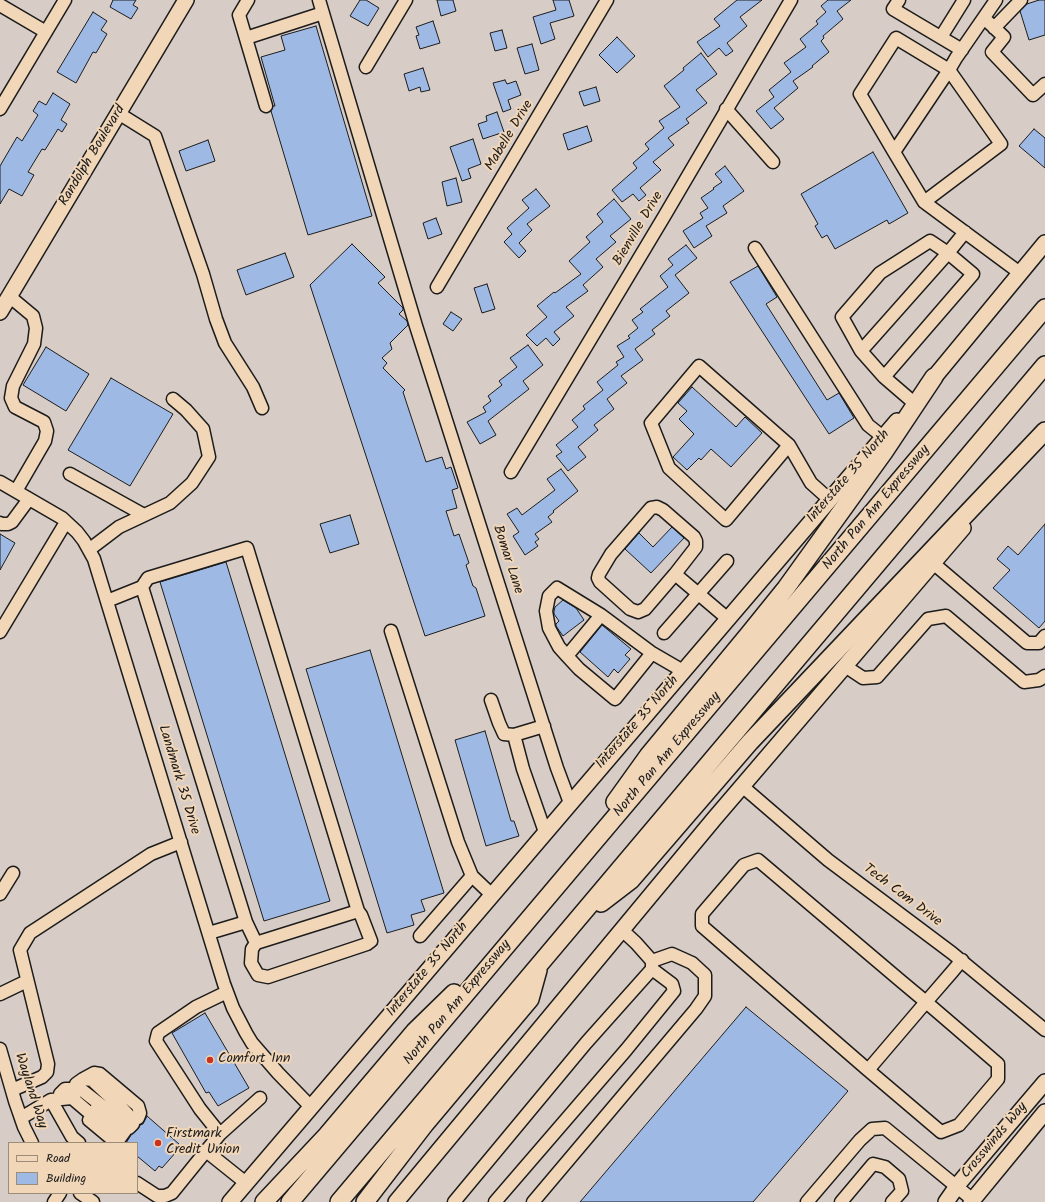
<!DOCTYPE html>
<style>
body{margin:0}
#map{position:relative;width:1045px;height:1202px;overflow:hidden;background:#d8cdc6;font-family:Kalam,sans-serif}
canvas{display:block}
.legend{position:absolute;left:8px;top:1142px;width:130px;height:52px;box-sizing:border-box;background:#f1d6b8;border:1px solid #9c8c7a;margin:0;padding:5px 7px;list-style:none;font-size:12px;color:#1c1c1c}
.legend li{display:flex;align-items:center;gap:8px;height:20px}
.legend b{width:20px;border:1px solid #9c8c7a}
</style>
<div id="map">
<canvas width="1045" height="1202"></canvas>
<ul class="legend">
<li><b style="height:5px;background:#f1d6b8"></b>Road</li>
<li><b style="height:11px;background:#9fb9e5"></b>Building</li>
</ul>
</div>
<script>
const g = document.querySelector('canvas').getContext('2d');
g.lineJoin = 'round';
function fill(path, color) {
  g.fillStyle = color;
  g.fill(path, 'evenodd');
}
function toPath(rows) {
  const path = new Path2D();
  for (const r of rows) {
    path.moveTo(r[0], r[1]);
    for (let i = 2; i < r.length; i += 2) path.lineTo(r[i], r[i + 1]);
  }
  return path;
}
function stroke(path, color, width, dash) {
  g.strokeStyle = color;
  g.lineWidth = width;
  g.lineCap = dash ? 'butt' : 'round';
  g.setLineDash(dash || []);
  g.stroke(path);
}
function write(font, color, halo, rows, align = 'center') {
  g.font = font + ' Kalam,sans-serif';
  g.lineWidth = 4;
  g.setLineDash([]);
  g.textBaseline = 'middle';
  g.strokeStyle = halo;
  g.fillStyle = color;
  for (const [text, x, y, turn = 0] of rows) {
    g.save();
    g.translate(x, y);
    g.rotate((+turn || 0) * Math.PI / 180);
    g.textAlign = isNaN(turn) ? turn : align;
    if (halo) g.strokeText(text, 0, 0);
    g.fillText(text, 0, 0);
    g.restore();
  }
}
const building = toPath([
 [113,0,136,0,133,5,138,8,131,19,110,7,113,0],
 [360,0,366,0,379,8,368,26,350,16,360,0],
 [437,0,453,0,456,11,441,16,437,0],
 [553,0,569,0,574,16,550,23,555,39,541,44,533,17,556,10,553,0],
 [737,0,762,0,740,17,747,26,727,43,733,51,726,56,719,48,708,57,697,42,720,26,714,19,737,0],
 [828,0,851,0,837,11,843,19,823,36,824,38,821,41,829,52,812,66,813,67,793,81,798,88,774,108,784,119,771,129,756,111,774,97,769,90,791,72,784,63,806,47,800,39,818,24,816,21,826,12,821,6,828,0],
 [1039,0,1045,0,1045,35,1029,40,1020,11,1027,4,1039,0],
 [93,12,107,21,101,30,107,34,96,53,93,52,76,83,57,72,93,12],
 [433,21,440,43,420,49,416,36,419,35,416,27,433,21],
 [316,26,372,216,308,235,271,111,273,106,275,106,261,57,285,50,281,36,316,26],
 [502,30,507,48,495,51,490,33,502,30],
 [617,37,635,56,617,73,599,55,617,37],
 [532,44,539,70,525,74,517,48,532,44],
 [701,53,717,74,696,90,707,103,686,119,689,123,668,138,674,145,653,162,661,170,640,188,646,195,639,201,633,194,622,202,612,190,637,168,633,163,649,149,645,144,664,128,659,121,680,107,664,86,684,70,683,68,701,53],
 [423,68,430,90,421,92,420,87,409,91,404,74,423,68],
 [505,80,507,84,516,81,521,95,508,100,511,109,503,112,493,83,505,80],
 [596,87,600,101,584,106,579,92,596,87],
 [53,93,70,104,61,120,67,124,62,132,58,129,45,150,42,149,28,172,34,175,22,196,9,189,0,204,0,166,17,137,22,141,38,115,33,111,39,101,46,105,53,93],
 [497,112,504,132,483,139,478,124,487,121,486,116,497,112],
 [587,126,592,141,568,150,563,134,587,126],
 [1034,129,1045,138,1045,168,1019,146,1034,129],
 [473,139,481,164,468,169,471,178,462,181,450,147,473,139],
 [208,140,215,161,186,171,179,151,208,140],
 [873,152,908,213,889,224,887,220,835,249,827,235,822,238,815,226,818,224,801,194,873,152],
 [725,166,744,191,723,206,727,213,706,226,712,236,694,248,683,231,703,218,700,213,708,208,701,198,714,189,713,188,722,182,715,174,725,166],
 [456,178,462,202,447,206,442,182,456,178],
 [536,189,550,206,527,224,532,230,519,243,526,251,519,258,504,242,512,234,507,228,529,208,522,200,536,189],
 [614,199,631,219,610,236,616,242,596,259,603,267,583,285,588,291,566,307,574,316,554,332,560,339,553,346,546,338,537,346,526,335,547,317,537,306,554,292,555,293,581,274,569,261,590,242,586,237,603,222,597,214,614,199],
 [436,218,442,234,428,239,423,223,436,218],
 [352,244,385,277,378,283,403,308,403,310,399,314,407,321,408,325,390,343,392,349,382,358,387,363,383,368,405,390,403,392,426,462,442,457,446,469,451,467,458,488,452,490,457,508,446,511,454,536,459,534,469,563,466,565,473,586,476,588,485,616,425,636,310,285,352,244],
 [686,245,697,258,675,275,689,293,666,311,670,316,652,330,655,334,635,349,643,360,621,376,627,383,607,399,614,409,594,425,598,430,578,447,586,457,568,471,556,456,562,452,556,445,578,427,572,420,585,409,583,406,603,390,597,382,618,365,616,362,624,357,617,346,630,338,628,336,638,328,632,320,643,312,640,309,668,287,660,276,673,265,668,259,686,245],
 [285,253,294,277,246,295,237,270,285,253],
 [758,266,777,297,766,304,827,400,839,393,854,418,829,434,730,282,758,266],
 [487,284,495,309,482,313,474,288,487,284],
 [451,312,462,319,453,331,443,324,451,312],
 [528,345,543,365,523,381,529,389,488,421,496,435,480,444,467,422,486,412,483,407,491,401,488,396,502,385,499,381,517,367,510,358,528,345],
 [46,347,89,374,66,411,23,385,46,347],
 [111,378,173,414,130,486,68,450,111,378],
 [692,387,736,427,745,417,762,433,731,467,711,449,701,460,699,458,687,470,673,457,694,434,679,419,687,411,678,403,692,387],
 [561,469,578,491,553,511,554,512,548,517,552,522,535,534,539,539,535,542,538,546,525,555,513,536,519,532,507,514,517,508,522,515,555,490,547,479,561,469],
 [350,515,359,544,330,553,320,524,350,515],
 [1045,524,1045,621,1039,628,993,588,1010,570,997,559,1008,546,1018,555,1045,524],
 [672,527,684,538,651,573,625,549,639,533,653,547,672,527],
 [0,534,15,543,0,570,0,534],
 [226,562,330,901,264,921,160,582,226,562],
 [563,600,576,608,584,620,563,636,556,626,556,624,559,621,554,614,554,611,555,607,563,600],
 [602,625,631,649,625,655,630,659,618,673,614,669,608,677,580,652,602,625],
 [370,650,444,893,421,900,425,911,411,915,414,925,387,933,306,669,370,650],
 [485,731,511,821,514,821,519,836,486,846,455,740,485,731],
 [746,1007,848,1091,753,1202,580,1202,746,1007],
 [205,1013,249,1088,218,1106,209,1092,206,1093,172,1033,205,1013],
 [147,1116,179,1144,174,1149,177,1151,162,1168,159,1166,155,1171,137,1156,137,1143,126,1143,131,1135,138,1129,140,1125,143,1124,147,1116]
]);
const minor = toPath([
 [248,0,239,15,266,106],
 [319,0,416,326,557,768,570,803],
 [899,0,893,9,962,50],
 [996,0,956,58,949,70,894,152,924,202,1020,273],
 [0,5,46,32],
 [984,18,1004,37,992,52,1033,95,1045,84],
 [994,28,1021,0],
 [941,37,964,0],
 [246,38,323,13],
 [366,67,406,0],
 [0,109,65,0],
 [726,109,773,162],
 [118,113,155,136,203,274,216,319,225,343,253,387,262,408],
 [894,152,860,94,896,38,949,70,1001,144,924,202],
 [755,248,868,425,883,437],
 [437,287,607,0],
 [9,296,33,316,36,328,34,344,13,386,11,398,15,407,44,422,47,431,45,441,16,491],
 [861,351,842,317,880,273,930,241,948,253,973,274,884,377],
 [913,402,884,377,861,351,948,253,965,232],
 [789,445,726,520,669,468,651,423,699,366,789,445,811,483,830,500],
 [511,472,665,215,791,0],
 [70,474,144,515],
 [0,482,62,518,77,532,84,541,94,559,224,984,233,1008,246,1033,252,1043,278,1073,311,1107],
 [0,523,2,524,8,524,12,522,29,499],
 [90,549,119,527,170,503,192,483,209,457,203,429,186,410,173,399],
 [933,563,1027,643,1039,643,1045,636],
 [675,574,696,547,696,541,694,537,663,510,657,507,651,508,611,554,599,574,598,578,600,582,630,609,638,612,645,609,675,574,728,619],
 [142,587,148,578,247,548,358,911],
 [107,601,142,587,246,922,209,933],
 [391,631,458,842,472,876,492,895],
 [0,632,66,522],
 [664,633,727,561],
 [652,653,601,615,567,656,579,669,615,699,652,653,683,671],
 [567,656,559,647,549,628,546,611,549,596,557,588,601,615],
 [845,666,863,678,877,677,928,619,946,616,1024,682,1039,680,1045,676],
 [491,700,499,723,504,734,514,735],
 [544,726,514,735,523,769,545,832],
 [742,786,828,860,952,953,1045,1030],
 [0,894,13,873],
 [358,911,361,915,371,941,367,944,268,977,258,975,251,963,252,949,256,943,358,911],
 [246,922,256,943],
 [420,936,472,876],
 [227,992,196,1007,158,1033,156,1041,200,1109,220,1134,206,1151,246,1183],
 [0,994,27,981],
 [0,1049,15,1101,24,1127,32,1143],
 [868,1070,941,1132,959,1125,998,1079,998,1064,954,1026,926,1002,902,982,758,860,744,865,702,914,702,926,868,1070,926,1002,952,972,962,960],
 [83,1079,94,1073,100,1074,138,1106,140,1113,138,1118],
 [76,1084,83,1079,92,1080,121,1107,132,1119,133,1124,129,1128],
 [12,1090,42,1077,47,1072,48,1064,20,950,30,933,151,854,181,842],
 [60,1094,65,1089,72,1089,83,1091,115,1116,126,1127,125,1131,117,1142],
 [51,1100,72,1098,99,1121],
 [96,1109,120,1133,117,1142],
 [21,1118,51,1100,72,1137,79,1143],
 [89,1120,113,1140,112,1143],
 [220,1134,260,1098],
 [137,1183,157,1196,165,1196,172,1193,206,1151],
 [80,1193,93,1202],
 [54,1202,60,1193],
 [454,1202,586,1043,652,969,652,961,636,943,622,930],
 [495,1202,626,1050,674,991,672,984,652,969],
 [533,1202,696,1009,705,996,705,975,692,963,672,954,652,961],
 [807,1202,860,1140,872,1129,885,1128,973,1200],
 [841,1202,873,1164,885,1167,899,1179,902,1191,892,1202]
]);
const major = toPath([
 [0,312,186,0],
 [927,386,1045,243],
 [230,1202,897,421],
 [396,1202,714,819,963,528],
 [946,1202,960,1182,1045,1082],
 [971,1202,1045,1112]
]);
const highway = toPath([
 [615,802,648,756,749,634,786,588,884,452,934,377],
 [601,903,631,880,750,742,1045,431],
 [264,1202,327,1135,415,1031,454,993],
 [290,1202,1045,308],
 [339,1202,1045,365],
 [365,1202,425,1124,530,999,538,970]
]);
const markers = [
 [210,1060,4,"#c8321e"],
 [158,1143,4,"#c8321e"]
];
const streetNames = [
 ["Mabelle Drive",510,136,-59],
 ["Randolph Boulevard",93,156,-59],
 ["Bienville Drive",639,229,-59],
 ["Interstate 35 North",849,477,-49],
 ["North Pan Am Expressway",877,508,-50],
 ["Bomar Lane",507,560,72],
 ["Interstate 35 North",638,723,-49],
 ["North Pan Am Expressway",668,755,-50],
 ["Landmark 35 Drive",178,780,73],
 ["Tech Com Drive",902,896,37],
 ["Interstate 35 North",428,970,-50],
 ["North Pan Am Expressway",458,1003,-50],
 ["Wayland Way",30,1091,72],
 ["Crosswinds Way",995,1141,-50]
];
const poiNames = [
 ["Comfort Inn",218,1060],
 ["Firstmark",166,1135],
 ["Credit Union",166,1151]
];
fill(building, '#9fb9e5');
stroke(building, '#1c1c1c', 1);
stroke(minor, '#1c1c1c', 15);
stroke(major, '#1c1c1c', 18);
stroke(highway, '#1c1c1c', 20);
stroke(minor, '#f1d6b8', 12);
stroke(major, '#f1d6b8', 15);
stroke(highway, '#f1d6b8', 17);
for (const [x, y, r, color] of markers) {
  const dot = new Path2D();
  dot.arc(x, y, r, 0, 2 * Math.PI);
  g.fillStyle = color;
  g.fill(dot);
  stroke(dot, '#f1d6b8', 1.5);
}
write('14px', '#1c1c1c', '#f1d6b8', streetNames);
write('14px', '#1c1c1c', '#f1d6b8', poiNames, 'left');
</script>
